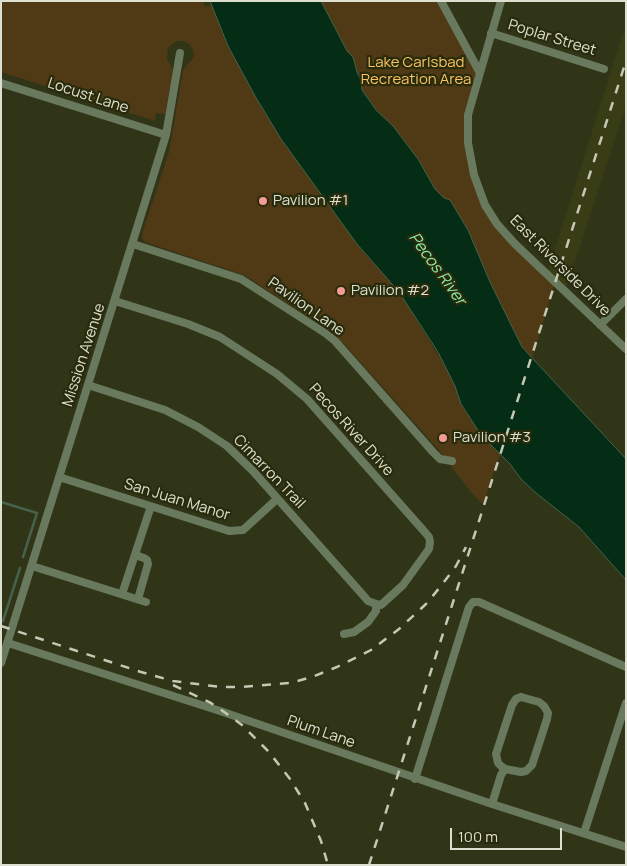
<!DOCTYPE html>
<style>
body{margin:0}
#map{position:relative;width:627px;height:866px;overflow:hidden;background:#313517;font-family:Manrope,sans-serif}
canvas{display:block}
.frame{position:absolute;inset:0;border:2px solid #dde0ce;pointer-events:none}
.scale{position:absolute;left:450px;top:828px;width:112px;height:22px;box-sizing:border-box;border:2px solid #dde0ce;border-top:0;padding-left:6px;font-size:15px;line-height:18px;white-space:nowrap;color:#dde0ce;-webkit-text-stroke:4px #282b0c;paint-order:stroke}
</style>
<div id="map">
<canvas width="627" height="866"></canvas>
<div class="frame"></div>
<div class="scale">100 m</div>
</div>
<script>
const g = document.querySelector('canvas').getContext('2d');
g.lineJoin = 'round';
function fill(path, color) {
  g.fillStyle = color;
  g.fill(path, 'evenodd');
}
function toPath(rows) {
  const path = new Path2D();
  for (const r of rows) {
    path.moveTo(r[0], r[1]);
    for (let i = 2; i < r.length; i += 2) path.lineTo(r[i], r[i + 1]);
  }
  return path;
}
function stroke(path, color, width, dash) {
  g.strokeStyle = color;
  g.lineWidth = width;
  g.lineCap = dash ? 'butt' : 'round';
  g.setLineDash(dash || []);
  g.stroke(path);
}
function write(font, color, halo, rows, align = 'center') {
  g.font = font + ' Manrope,sans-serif';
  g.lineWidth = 4.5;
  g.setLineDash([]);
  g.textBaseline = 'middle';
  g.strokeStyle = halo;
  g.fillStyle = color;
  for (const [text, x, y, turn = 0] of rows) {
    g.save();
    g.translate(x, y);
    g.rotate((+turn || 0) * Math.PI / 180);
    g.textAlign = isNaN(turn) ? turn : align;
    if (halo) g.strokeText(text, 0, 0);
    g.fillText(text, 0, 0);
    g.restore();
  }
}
const built = toPath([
 [626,24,626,105,565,292,547,275]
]);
const green = toPath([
 [1,1,203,1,205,7,212,5,228,46,255,96,281,139,357,244,399,292,448,371,455,386,461,404,481,435,500,455,483,504,470,491,438,449,344,344,329,330,244,275,145,242,142,238,142,234,169,152,183,70,194,57,193,50,189,44,183,41,176,41,168,48,167,58,173,70,165,114,156,113,155,121,1,72],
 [321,1,441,1,480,73,470,101,469,156,491,215,555,282,532,359,522,347,490,282,468,230,450,200,444,198,435,189,418,159,393,126,376,110,362,90,361,80,357,72,353,57,347,51]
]);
const water = toPath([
 [210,1,321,1,347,51,353,57,357,72,361,80,362,90,376,110,393,126,418,159,435,189,444,198,450,200,468,230,490,282,522,347,626,459,626,580,579,527,536,493,521,479,510,464,481,435,461,404,455,386,438,352,399,292,357,244,281,139,255,96,228,46,210,1]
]);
const stream = toPath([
 [1,502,37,513,23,557],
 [3,621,20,568]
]);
const minor = toPath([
 [441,1,480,73,468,115,468,143,474,175,485,205,497,224,515,244,626,349],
 [491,33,604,69],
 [480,73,501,1],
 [1,83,166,135],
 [133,244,241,279,325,333,335,341,433,452,440,459,452,461],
 [115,301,188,324,220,337,277,374,307,399,423,530,429,537,430,542,429,549,403,585,381,605,376,604],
 [600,325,626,299],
 [88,385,165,410,198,427,227,446,253,471,362,594,368,601,376,604],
 [59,477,229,531,243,530,277,499],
 [135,555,144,558,147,560,148,564,138,599],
 [32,566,146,602],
 [122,594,151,506],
 [344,634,354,632,368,622,376,611,376,604],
 [8,643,220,711,492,804,626,847],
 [1,663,166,135,180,53],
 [521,697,539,702,544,706,548,713,547,719,532,765,526,771,521,772,505,769,501,766,498,763,496,754,512,705,516,699,521,697],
 [415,779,469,607,473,602,479,602,626,667],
 [492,804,501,775,505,769],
 [584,833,626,703]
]);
const rail = toPath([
 [1,626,141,672,173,681,221,687,242,687,290,683,312,677,337,667,371,650,399,629,426,604,441,586,456,566,466,547],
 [173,685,211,703,227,714,242,725,269,752,290,779,305,803,321,841,328,865],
 [369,865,626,61]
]);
const markers = [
 [263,201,5,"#f59b96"],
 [341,291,5,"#f59b96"],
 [443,438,5,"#f59b96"]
];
const streetNames = [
 ["Poplar Street",552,38,17],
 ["Locust Lane",88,96,18],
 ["East Riverside Drive",560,266,45],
 ["Pavilion Lane",306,307,35],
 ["Mission Avenue",84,355,-72],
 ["Pecos River Drive",351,430,48],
 ["Cimarron Trail",269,472,46],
 ["San Juan Manor",177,500,17],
 ["Plum Lane",321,732,19]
];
const parkNames = [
 ["Lake Carlsbad",416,63],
 ["Recreation Area",416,80]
];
const poiNames = [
 ["Pavilion #1",273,201],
 ["Pavilion #2",351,291],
 ["Pavilion #3",453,438]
];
const waterNames = [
 ["Pecos River",437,269,54]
];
fill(built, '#383d16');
fill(green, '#4f3a15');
fill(water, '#052c14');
stroke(water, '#46624c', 1);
stroke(stream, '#46624c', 2.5);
stroke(minor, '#68795e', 8);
stroke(rail, '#c5c8b4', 2.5, [9, 9]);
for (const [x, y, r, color] of markers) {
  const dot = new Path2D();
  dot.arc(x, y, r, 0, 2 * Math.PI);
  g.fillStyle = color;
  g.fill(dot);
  stroke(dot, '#282b0c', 2);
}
write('15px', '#dde0ce', '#282b0c', streetNames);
write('15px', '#fbc261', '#282b0c', parkNames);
write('15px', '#dde0ce', '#282b0c', poiNames, 'left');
write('italic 16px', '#89e8a5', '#282b0c', waterNames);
</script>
